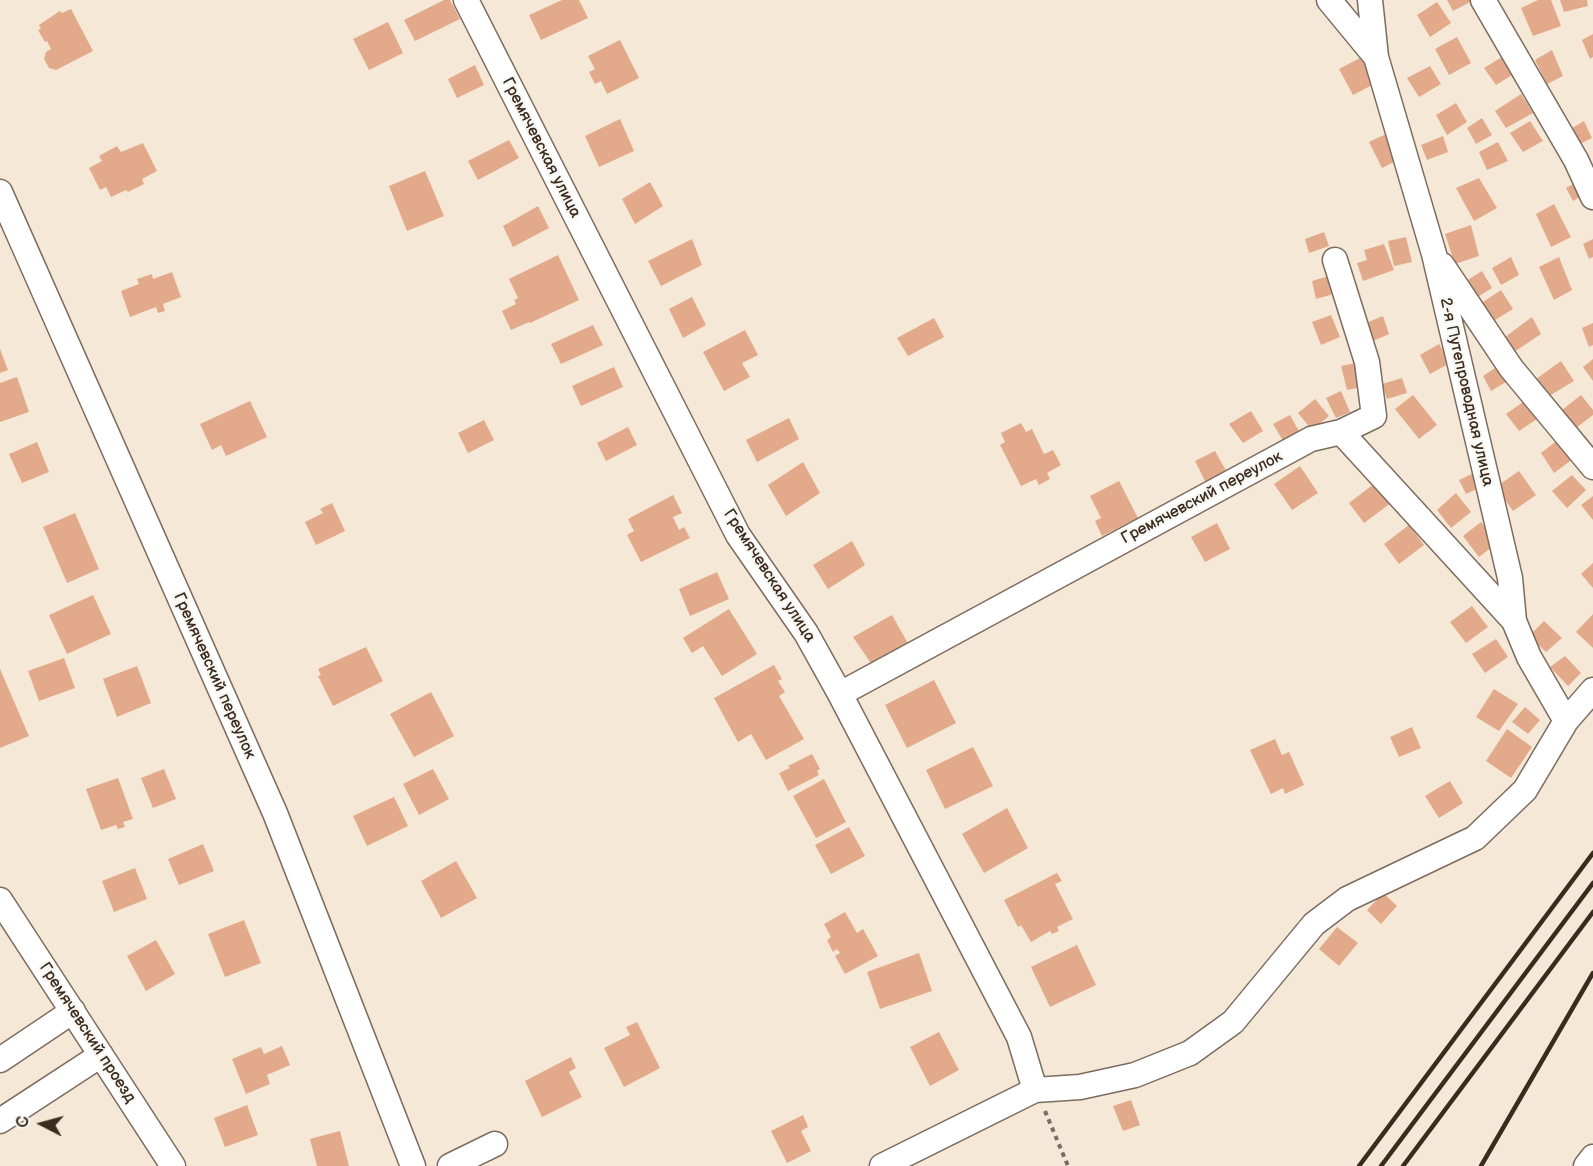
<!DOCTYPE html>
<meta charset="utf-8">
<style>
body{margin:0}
#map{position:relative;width:1593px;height:1166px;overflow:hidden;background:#f5e8d7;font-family:"Balsamiq Sans",sans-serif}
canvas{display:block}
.north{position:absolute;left:12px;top:1094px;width:60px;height:60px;-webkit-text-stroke:4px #f6f6f2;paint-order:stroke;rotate:276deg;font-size:16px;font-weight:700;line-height:24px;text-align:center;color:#3b2a1e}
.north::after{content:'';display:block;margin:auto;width:21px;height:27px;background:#3b2a1e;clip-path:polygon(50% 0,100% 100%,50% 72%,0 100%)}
</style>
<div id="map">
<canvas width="1593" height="1166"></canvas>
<div class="north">С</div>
</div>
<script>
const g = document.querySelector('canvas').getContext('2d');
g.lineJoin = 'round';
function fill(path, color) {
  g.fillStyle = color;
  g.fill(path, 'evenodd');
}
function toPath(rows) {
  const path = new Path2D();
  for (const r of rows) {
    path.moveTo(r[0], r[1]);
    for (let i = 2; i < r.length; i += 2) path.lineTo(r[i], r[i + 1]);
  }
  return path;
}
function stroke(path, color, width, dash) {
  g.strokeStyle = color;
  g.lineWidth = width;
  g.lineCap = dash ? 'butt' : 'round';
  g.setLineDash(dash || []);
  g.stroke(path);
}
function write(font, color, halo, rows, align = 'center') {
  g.font = font + ' "Balsamiq Sans",sans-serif';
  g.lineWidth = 4.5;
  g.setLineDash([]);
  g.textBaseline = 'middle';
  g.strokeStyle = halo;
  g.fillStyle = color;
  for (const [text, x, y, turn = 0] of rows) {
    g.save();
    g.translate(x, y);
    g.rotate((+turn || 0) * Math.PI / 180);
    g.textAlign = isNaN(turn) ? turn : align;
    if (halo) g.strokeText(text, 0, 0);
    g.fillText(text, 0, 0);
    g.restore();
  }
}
const building = toPath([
 [444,0,450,0,460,19,415,41,404,20],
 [562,0,579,0,588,18,541,40,529,15],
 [1447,0,1474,0,1453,11],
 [1538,0,1551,0,1561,26,1533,36,1521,8],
 [1560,0,1587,0,1588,6,1564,12],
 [1437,2,1451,23,1430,37,1417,15],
 [71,9,93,51,56,70,49,68,44,59,46,52,51,49,47,41,45,42,38,30,41,29,39,25,60,11,62,13],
 [388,22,403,53,369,70,353,39],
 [1593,34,1593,57,1590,59,1582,40],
 [1457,37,1471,63,1449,75,1435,49],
 [620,40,639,78,607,94,601,81,595,84,589,72,595,69,588,56],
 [1552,50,1563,76,1547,84,1535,60],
 [1507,54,1517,72,1496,85,1484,68],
 [1362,57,1376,83,1353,95,1339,69],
 [475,65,484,85,457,98,448,79],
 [1430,66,1441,84,1419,97,1407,78],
 [1521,94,1533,113,1506,128,1495,111],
 [1456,103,1467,122,1447,135,1436,115],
 [1482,118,1492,135,1476,144,1467,128],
 [620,119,634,151,599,167,585,136],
 [1530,121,1543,141,1523,152,1510,133],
 [1584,121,1592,138,1578,145,1569,130],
 [1386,134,1398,160,1382,168,1369,142],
 [1443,136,1448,152,1427,160,1421,145],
 [509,140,519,158,478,180,468,161],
 [1498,142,1508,161,1487,170,1479,152],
 [143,143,157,171,142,179,144,184,128,192,126,190,111,197,106,187,100,190,89,168,102,161,99,156,117,146,121,152],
 [425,171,444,216,407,231,389,186],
 [1479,178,1497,208,1474,221,1456,188],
 [1580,180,1586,193,1573,201,1566,188],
 [650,182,663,206,635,224,622,199],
 [1554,204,1571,237,1551,247,1536,214],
 [538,206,549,228,513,247,503,226],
 [1471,225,1479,256,1455,264,1445,234],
 [1324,232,1329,246,1309,253,1305,239],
 [1406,237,1412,262,1394,266,1388,241],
 [692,239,702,265,661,286,648,261],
 [1593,239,1593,257,1589,259,1583,244],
 [1384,244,1394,270,1363,281,1357,263,1367,260,1364,250],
 [558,255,579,300,530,323,529,322,511,330,502,311,516,304,514,300,518,298,509,279],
 [1511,257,1519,275,1501,285,1492,268],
 [1559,257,1572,290,1554,300,1539,267],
 [1482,271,1492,288,1473,300,1463,283],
 [172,272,181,297,163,304,165,311,158,313,156,307,130,317,121,291,139,284,137,279,152,274,153,279],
 [1332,275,1337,293,1316,299,1312,281],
 [1501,290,1513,309,1492,322,1480,304],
 [692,297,706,325,683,338,669,309],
 [1331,315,1340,337,1321,345,1312,322],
 [1383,316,1389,334,1373,341,1366,323],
 [1532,317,1541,334,1514,352,1505,337],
 [934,318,944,337,908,356,897,338],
 [1593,323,1593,345,1589,347,1582,328],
 [593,325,603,345,561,364,551,344],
 [745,330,758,355,742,363,750,377,724,391,703,352],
 [1439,344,1450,363,1430,374,1420,355],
 [0,349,8,370,0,373],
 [1593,359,1593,381,1583,367],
 [1561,361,1574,381,1549,396,1536,379],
 [1360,362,1366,386,1347,390,1341,366],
 [1501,364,1511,379,1491,391,1483,376],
 [614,367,623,387,581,406,572,386],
 [17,377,29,412,0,422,0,383],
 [1402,378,1407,393,1387,399,1382,384],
 [1341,391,1350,412,1336,418,1326,398],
 [1413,395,1437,425,1419,439,1395,409],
 [1581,395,1593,410,1593,415,1576,428,1562,410],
 [1315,399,1329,416,1312,430,1298,413],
 [250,401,267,437,226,456,221,445,212,450,200,424],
 [1523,402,1537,419,1519,431,1506,414],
 [1251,411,1263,431,1243,443,1229,424],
 [1290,415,1301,435,1285,444,1273,424],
 [789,418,799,439,757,462,746,440],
 [484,420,494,440,468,453,458,433],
 [1021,423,1026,432,1032,429,1044,454,1053,450,1061,465,1047,473,1050,479,1039,485,1036,479,1021,486,1000,445,1005,442,1001,433],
 [628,427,637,445,606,461,597,443],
 [1559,439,1573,459,1554,473,1541,453],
 [37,442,49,472,22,483,9,454],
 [1215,451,1229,476,1208,487,1195,461],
 [803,462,820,493,786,516,768,485],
 [1300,466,1318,493,1292,510,1274,484],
 [1478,471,1485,485,1466,494,1459,480],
 [1519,471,1536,495,1513,511,1496,487],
 [1572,475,1586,490,1567,508,1552,491],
 [1119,481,1138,518,1102,536,1095,521,1101,518,1090,496],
 [1375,483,1391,503,1364,523,1349,503],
 [1456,493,1471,512,1451,528,1437,510],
 [673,495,682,513,673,517,679,530,684,527,690,538,641,562,627,535,634,531,628,519],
 [1593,496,1593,520,1581,505],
 [332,503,345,531,316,545,305,522,323,513,320,509],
 [75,513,99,569,67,583,43,527],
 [1481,522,1497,543,1479,557,1463,536],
 [1217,523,1230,549,1205,562,1191,537],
 [1409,525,1424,545,1399,564,1384,544],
 [852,541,865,565,828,589,813,565],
 [1593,563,1593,588,1581,574],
 [717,572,729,599,690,616,679,589],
 [93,595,111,634,67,654,49,615],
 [1472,606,1488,627,1466,643,1450,622],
 [729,609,757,654,722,676,703,646,692,653,683,638],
 [1593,614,1593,648,1576,632],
 [892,615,910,647,875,669,853,637],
 [1544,621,1562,638,1546,652,1529,636],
 [1496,639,1508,657,1485,673,1472,654],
 [366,647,383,681,333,706,318,676,321,675,318,669],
 [1565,656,1581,673,1568,686,1550,667],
 [64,658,75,688,39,701,28,671],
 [774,665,782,679,778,681,785,692,779,696,804,739,766,760,751,734,738,742,714,698],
 [137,666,151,703,117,717,103,679],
 [0,669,29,736,0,748],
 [934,680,956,723,907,748,885,705],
 [1494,689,1518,704,1499,731,1476,717],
 [431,692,454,736,414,757,390,714],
 [1525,707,1540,720,1528,734,1512,722],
 [1412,727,1421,748,1399,757,1390,737],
 [1507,729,1532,747,1511,778,1486,761],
 [1275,739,1282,755,1289,752,1304,785,1285,794,1283,788,1271,794,1250,750],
 [973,747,993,786,945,809,926,770],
 [812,754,820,769,817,771,819,775,788,791,779,773,790,768,788,766],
 [164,769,176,799,153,808,141,778],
 [433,769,449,799,419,815,403,784],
 [118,778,133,819,123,822,125,827,118,829,116,825,101,830,86,789],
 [824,779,846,822,816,838,793,796],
 [1450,781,1463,803,1439,818,1425,796],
 [394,797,408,826,367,846,353,816],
 [1007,808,1028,848,984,873,962,834],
 [849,827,865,856,831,874,815,845],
 [203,844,214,871,179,885,168,859],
 [456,861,477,898,441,918,421,881],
 [135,868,147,899,114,912,102,881],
 [1057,873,1062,881,1055,884,1073,919,1057,927,1059,931,1052,934,1050,931,1031,942,1021,925,1018,927,1004,900],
 [1383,893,1397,906,1381,924,1367,910],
 [845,912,857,933,863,929,878,956,845,974,835,956,840,953,837,949,833,952,827,940,831,937,824,924],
 [244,920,261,963,225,977,208,934],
 [1337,927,1358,943,1339,966,1319,949],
 [156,940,175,974,146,991,127,956],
 [1077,945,1096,985,1050,1007,1031,967],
 [919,953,932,991,880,1009,867,972],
 [637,1022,660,1068,624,1087,604,1048,630,1035,626,1027],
 [939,1032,959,1070,930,1086,910,1047],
 [282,1046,290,1065,267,1075,270,1084,246,1094,232,1059,261,1047,264,1054],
 [571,1057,576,1068,569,1072,582,1097,542,1117,525,1081],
 [1131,1100,1140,1125,1123,1131,1113,1106],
 [247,1105,258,1135,225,1147,214,1118],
 [803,1115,808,1127,801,1131,811,1151,787,1163,771,1131],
 [340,1131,349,1166,317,1166,310,1139]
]);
const path = toPath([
 [1045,1111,1068,1166]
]);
const minor = toPath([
 [466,0,738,535,806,633,840,694,1019,1037,1035,1090],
 [1329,0,1376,57,1434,254,1510,578,1514,621,1529,657,1566,721],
 [1370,0,1376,57],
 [1483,0,1576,160,1593,197],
 [0,192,275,813,413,1166],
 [1335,260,1367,362,1374,416,1341,432],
 [1442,265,1511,368,1593,467],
 [840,694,1311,439,1341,432,1514,621],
 [0,900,173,1166],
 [0,1060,73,1011],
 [0,1121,101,1055],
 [450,1166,495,1144],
 [882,1166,1035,1090,1080,1087,1135,1075,1190,1053,1233,1022,1314,924,1347,899,1475,838,1525,790,1566,721,1593,690],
 [1586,1166,1593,1157]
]);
const rail = toPath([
 [1359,1166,1593,853],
 [1381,1166,1593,883],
 [1403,1166,1593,912],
 [1481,1166,1593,973]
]);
const streetNames = [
 ["Гремячевская улица",541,148,63],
 ["2-я Путепроводная улица",1466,392,77],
 ["Гремячевский переулок",1202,498,-28],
 ["Гремячевская улица",769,576,57],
 ["Гремячевский переулок",214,676,66],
 ["Гремячевский проезд",87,1033,57]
];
fill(building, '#e2aa8b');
stroke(minor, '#7c6c5f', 27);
stroke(path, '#7c6c5f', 4, [4.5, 4.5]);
stroke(minor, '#fff', 24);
stroke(rail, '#3b2a1e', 4.5);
write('16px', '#3b2a1e', '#f6f6f2', streetNames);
</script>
